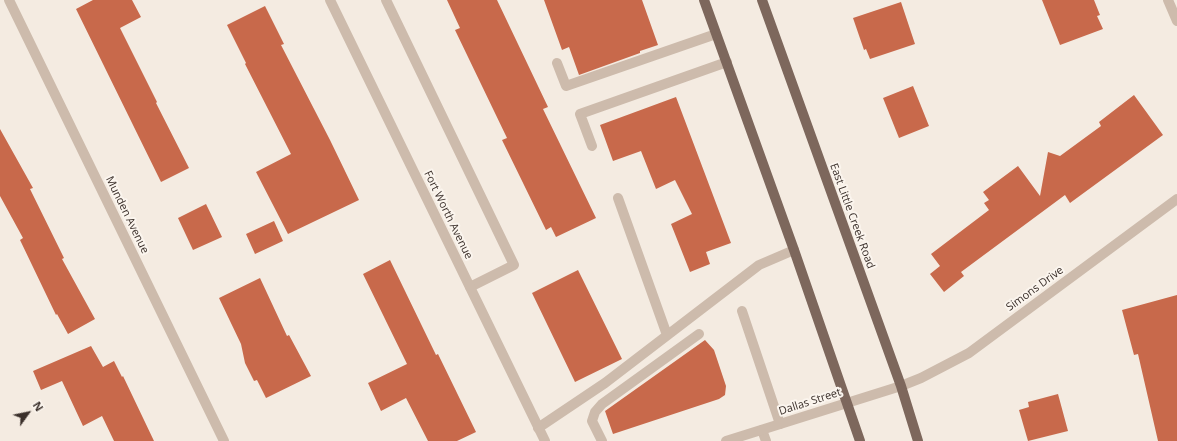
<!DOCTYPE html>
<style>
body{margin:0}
#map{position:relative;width:1177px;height:441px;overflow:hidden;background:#f4ebe1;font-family:"Open Sans",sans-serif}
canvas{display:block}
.north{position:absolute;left:8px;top:393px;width:40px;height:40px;-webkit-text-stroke:3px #fbf5ee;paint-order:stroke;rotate:57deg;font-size:11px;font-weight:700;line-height:16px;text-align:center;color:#3b302b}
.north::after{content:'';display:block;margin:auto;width:14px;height:18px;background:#3b302b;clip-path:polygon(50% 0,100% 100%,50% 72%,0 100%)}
</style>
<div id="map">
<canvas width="1177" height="441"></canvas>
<div class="north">N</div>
</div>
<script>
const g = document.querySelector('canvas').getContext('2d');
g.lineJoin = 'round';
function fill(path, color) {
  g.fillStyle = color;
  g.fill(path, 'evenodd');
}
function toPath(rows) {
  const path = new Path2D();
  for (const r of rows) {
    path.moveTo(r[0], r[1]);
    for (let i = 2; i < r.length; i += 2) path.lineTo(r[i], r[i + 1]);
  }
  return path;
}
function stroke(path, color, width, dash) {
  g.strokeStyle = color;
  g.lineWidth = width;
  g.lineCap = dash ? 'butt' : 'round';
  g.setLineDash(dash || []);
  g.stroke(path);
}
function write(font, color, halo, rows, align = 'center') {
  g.font = font + ' "Open Sans",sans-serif';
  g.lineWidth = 4;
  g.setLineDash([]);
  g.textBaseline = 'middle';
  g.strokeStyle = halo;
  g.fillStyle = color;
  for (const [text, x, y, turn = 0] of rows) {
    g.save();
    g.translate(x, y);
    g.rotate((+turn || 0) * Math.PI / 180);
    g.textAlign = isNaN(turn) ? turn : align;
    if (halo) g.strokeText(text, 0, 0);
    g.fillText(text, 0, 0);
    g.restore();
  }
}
const building = toPath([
 [93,0,132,0,141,17,120,28,157,102,156,103,189,168,161,182,76,9],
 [447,0,497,0,548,107,543,109,596,218,556,237,551,227,546,230,502,140,507,138,455,30,460,28],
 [544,0,642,0,658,45,640,51,640,53,579,75,569,47,562,50],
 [1042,0,1094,0,1100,15,1097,16,1103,29,1060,45],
 [901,2,915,44,870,59,866,49,864,50,853,18],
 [265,6,284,44,281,45,330,140,359,200,288,234,256,172,291,154,245,64,246,63,227,25],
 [913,86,929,126,899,138,883,98],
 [1134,95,1163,135,1070,203,1065,195,961,272,964,276,944,292,930,274,940,266,931,254,989,210,984,203,989,200,983,192,1018,166,1040,196,1048,152,1060,156,1101,126,1099,122],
 [676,97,731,243,706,252,710,264,690,272,671,224,692,214,675,180,656,189,641,151,613,161,600,125],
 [0,129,33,188,30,189,64,258,62,259,95,319,68,334,57,314,56,315,20,240,23,238,0,196],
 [206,204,222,237,193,250,178,218],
 [274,221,283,241,255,254,246,234],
 [390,260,436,355,438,354,476,432,457,441,428,441,406,398,381,411,368,383,407,364,363,274],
 [578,270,622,359,575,382,532,293],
 [260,278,287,336,289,335,311,376,266,398,257,380,254,381,245,363,241,344,219,298],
 [1177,295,1177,441,1158,441,1138,354,1134,355,1122,310],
 [705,340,714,350,726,386,725,395,719,399,613,434,605,411],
 [91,346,103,367,114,361,122,377,123,376,154,441,114,441,102,416,83,426,62,381,41,390,33,371],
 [1058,394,1068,431,1028,441,1019,410,1029,407,1028,402]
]);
const lane = toPath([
 [386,0,514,265,470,287],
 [557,63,566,86,716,34],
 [592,146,580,114,727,62],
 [618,198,667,335],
 [742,311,780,424],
 [538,428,605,383,759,265,794,250],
 [762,430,766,441],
 [602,441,592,421,595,412,602,404,699,334]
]);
const street = toPath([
 [9,0,224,441],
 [330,0,545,441],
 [1168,0,1177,21],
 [726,441,901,386,921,378,969,353,1177,199]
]);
const primary = toPath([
 [704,0,794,250,860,441],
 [762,0,901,386,918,441]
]);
const streetNames = [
 ["Munden Avenue",127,215,64],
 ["Fort Worth Avenue",448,215,64],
 ["East Little Creek Road",852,216,70],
 ["Simons Drive",1035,289,-36],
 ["Dallas Street",810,402,-18]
];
fill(building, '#c8694b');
stroke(lane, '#cdbbac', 10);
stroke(street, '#cdbbac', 10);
stroke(primary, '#7d675c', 10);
write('11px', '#3b302b', '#fbf5ee', streetNames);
</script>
